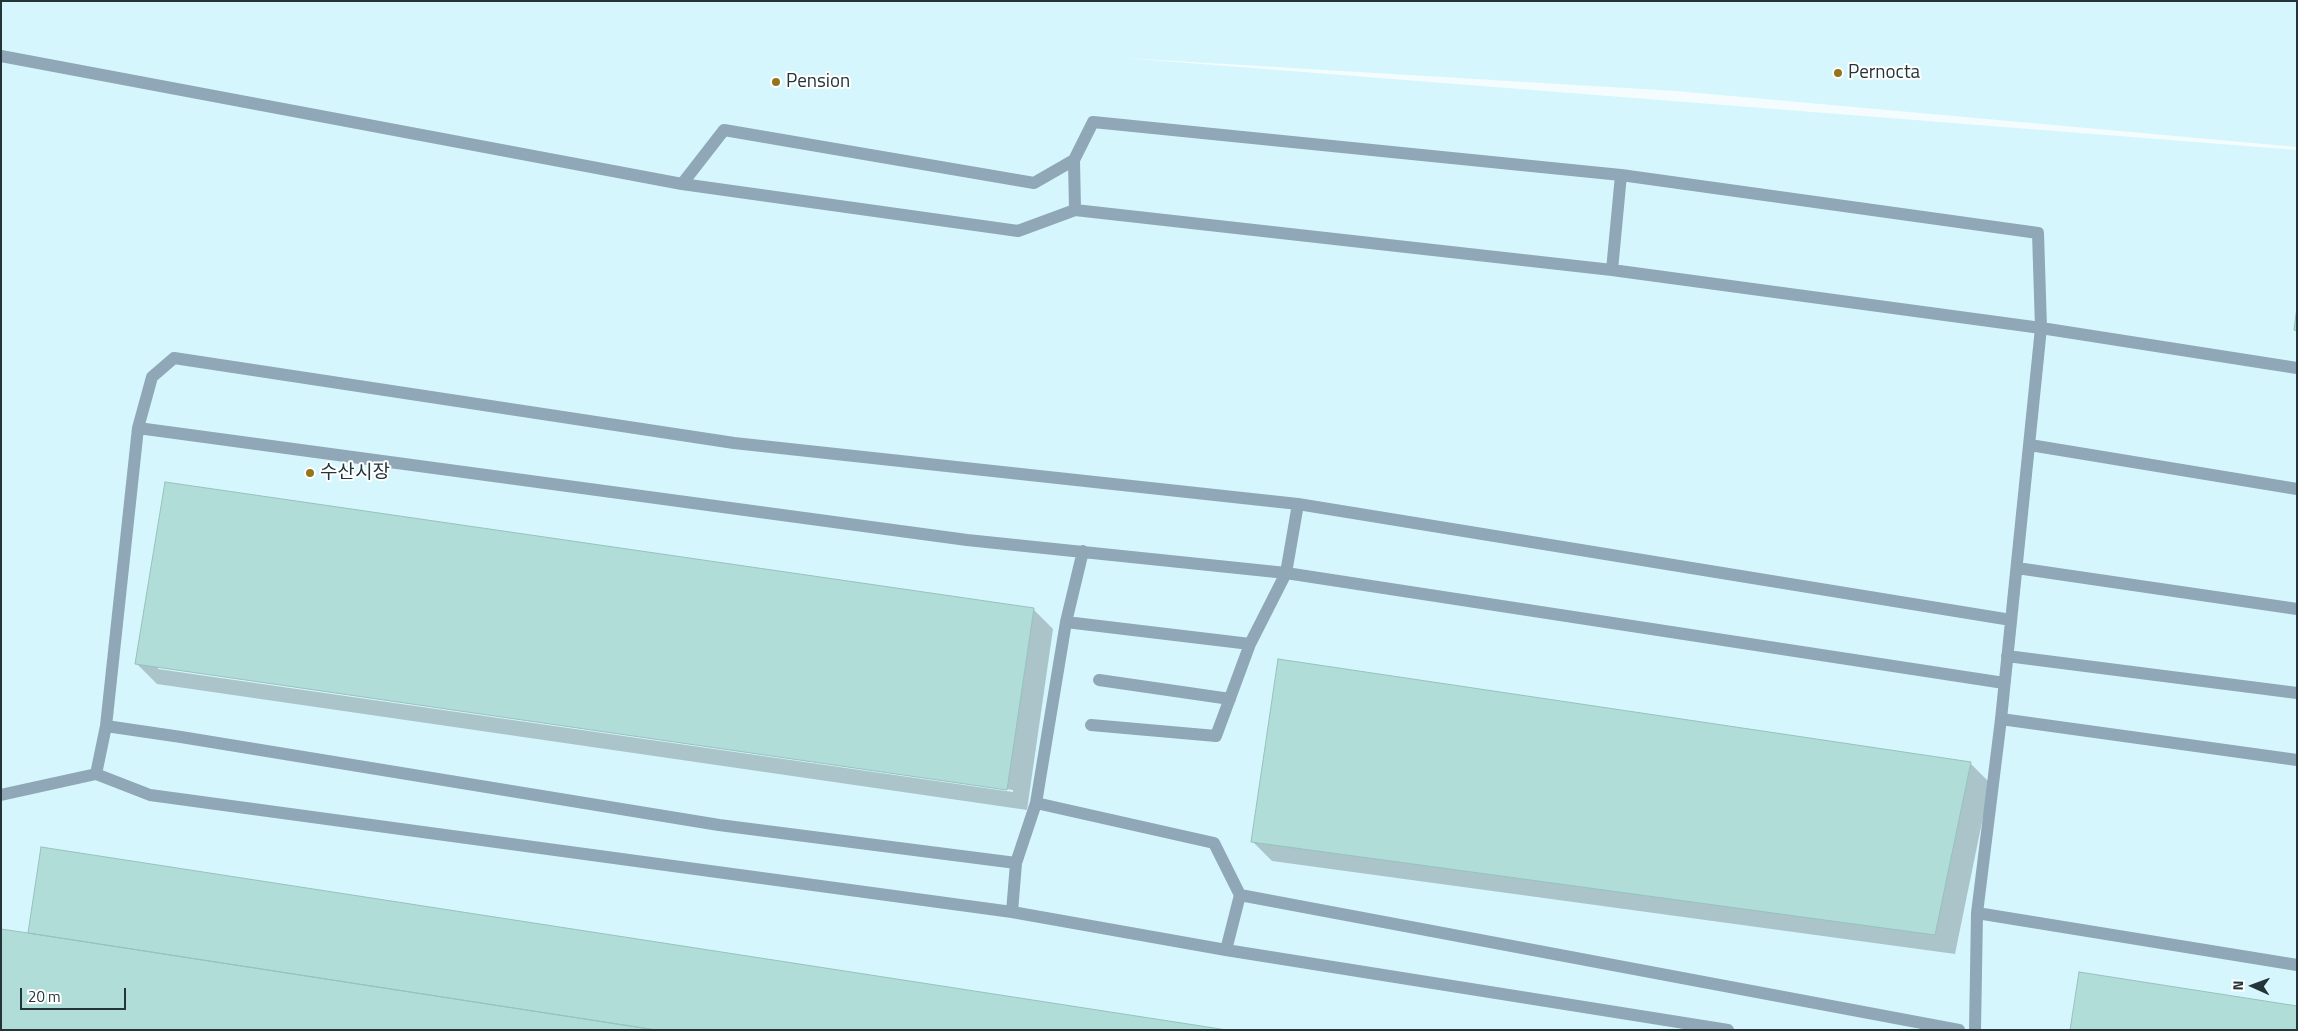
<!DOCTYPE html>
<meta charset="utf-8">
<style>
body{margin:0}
#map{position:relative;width:2298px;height:1031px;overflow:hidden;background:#f4fcfe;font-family:"Titillium Web",sans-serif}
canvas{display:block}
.frame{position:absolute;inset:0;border:2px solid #243539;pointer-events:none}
.north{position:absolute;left:2228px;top:961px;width:50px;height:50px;-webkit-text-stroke:4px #fff;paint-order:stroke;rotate:272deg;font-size:14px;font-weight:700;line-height:20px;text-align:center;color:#243539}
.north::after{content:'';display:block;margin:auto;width:18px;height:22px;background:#243539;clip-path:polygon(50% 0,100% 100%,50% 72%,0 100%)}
.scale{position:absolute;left:20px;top:988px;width:106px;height:22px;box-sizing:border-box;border:2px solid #243539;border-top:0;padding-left:6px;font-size:15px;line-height:18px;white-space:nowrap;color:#243539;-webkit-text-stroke:4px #fff;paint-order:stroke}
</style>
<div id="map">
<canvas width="2298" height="1031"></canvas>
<div class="frame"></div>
<div class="north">N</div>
<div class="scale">20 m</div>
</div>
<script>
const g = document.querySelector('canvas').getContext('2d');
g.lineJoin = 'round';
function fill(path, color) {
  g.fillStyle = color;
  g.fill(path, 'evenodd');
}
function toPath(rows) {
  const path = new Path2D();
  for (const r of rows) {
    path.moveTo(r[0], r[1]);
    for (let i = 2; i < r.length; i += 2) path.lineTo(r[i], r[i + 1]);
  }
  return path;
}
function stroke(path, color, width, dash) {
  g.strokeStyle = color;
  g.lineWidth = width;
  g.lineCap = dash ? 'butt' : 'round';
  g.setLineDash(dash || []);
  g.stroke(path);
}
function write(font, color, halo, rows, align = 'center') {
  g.font = font + ' "Titillium Web","Noto Sans KR",sans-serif';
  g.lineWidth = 4;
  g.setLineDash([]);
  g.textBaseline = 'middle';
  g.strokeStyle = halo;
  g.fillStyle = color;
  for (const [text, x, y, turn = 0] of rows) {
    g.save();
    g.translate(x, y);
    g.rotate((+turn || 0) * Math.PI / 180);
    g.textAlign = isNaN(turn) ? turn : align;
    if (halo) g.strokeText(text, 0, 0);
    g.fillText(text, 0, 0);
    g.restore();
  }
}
const built = toPath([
 [1,1,2297,1,2297,147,1676,91,1125,58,2297,150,2297,1030,1,1030]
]);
const shadow = toPath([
 [1033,609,1053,629,1027,810,157,684,137,664],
 [158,666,1013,790,1013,792,158,669],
 [1970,763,1990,783,1955,954,1272,861,1252,841]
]);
const building = toPath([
 [2297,307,2297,331,2294,330,2297,307],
 [165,482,1034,608,1007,790,135,664,165,482],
 [1278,659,1971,762,1935,935,1251,842,1278,659],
 [41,847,1227,1030,656,1030,28,933,41,847],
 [1,929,28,933,656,1030,1,1030,1,929],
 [2079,972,2297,1006,2297,1030,2070,1030,2079,972]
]);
const lane = toPath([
 [1,56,682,184,1018,231,1075,210,1612,270,2041,328,2001,719,1977,913,1975,1030],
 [682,184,724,130,1034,183,1074,160],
 [1075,210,1074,160,1093,122,1621,175,2038,233,2041,328,2297,368],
 [1612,270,1621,175],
 [138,428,152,377,174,358,734,443,1298,504],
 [2030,445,2297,489],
 [2017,568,2297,609],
 [1066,622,1250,644,1286,573,1298,504,2011,620],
 [2007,656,2297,693],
 [1099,680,1230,699],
 [2001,719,2297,760],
 [1091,725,1216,736,1250,644],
 [106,726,181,737,719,825,1016,863],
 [96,774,106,726,138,428,967,540,1286,573,2004,683],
 [1,795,96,774,150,795,1012,912,1226,950,1728,1030],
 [1036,803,1214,843,1240,895,1959,1030],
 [1012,912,1016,863,1036,803,1066,622,1083,551],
 [1977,913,2297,965],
 [1226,950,1240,895]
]);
const markers = [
 [1838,73,5,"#93751c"],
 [776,82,5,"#93751c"],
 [310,473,5,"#93751c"]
];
const poiNames = [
 ["Pernocta",1848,73],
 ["Pension",786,82],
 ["수산시장",320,473]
];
fill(built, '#d6f6fd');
fill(shadow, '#0003');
fill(building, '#b1ddd9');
stroke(building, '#97c2bd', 1);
stroke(lane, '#8fa7b6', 12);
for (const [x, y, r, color] of markers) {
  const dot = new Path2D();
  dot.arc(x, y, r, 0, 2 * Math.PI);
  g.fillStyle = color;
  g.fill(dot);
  stroke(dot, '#fff', 2);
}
write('19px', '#243539', '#fff', poiNames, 'left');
</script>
